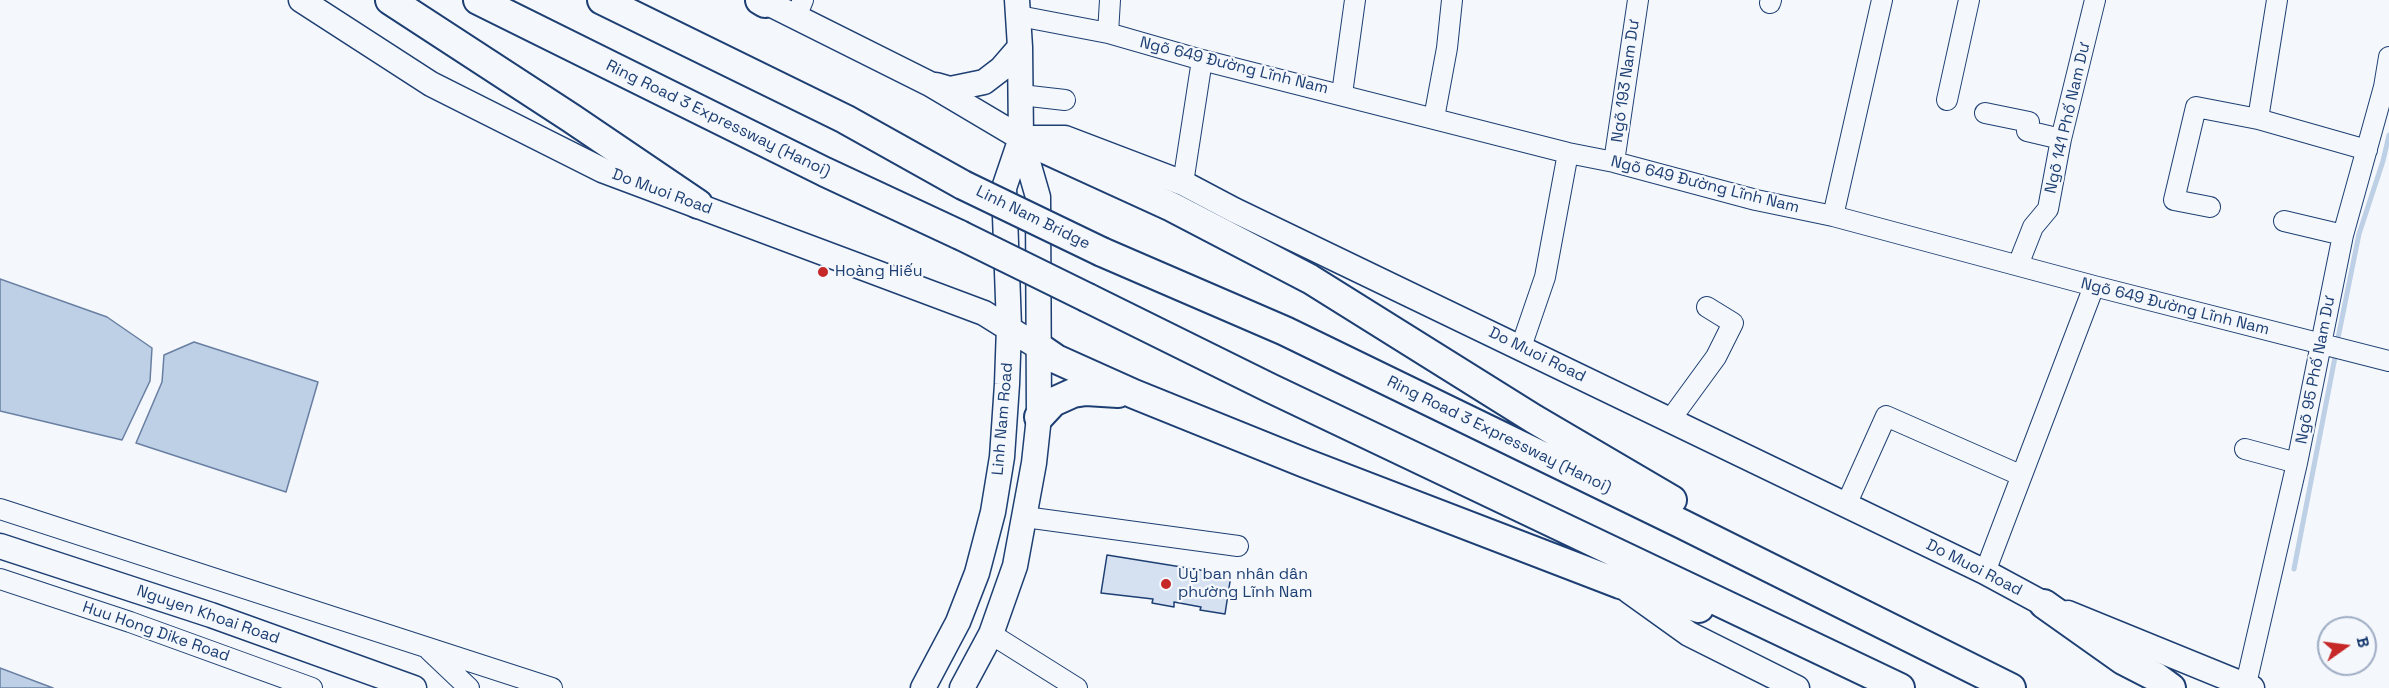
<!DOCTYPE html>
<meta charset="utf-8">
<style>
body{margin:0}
#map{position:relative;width:2389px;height:688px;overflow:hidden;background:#f4f7fb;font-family:"Space Grotesk",sans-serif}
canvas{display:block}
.north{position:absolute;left:2317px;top:616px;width:60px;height:60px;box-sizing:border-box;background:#f4f7fb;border:2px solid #9eadc5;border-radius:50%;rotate:76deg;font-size:16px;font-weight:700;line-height:24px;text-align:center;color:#1d3f73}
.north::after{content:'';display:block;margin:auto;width:21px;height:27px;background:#c62828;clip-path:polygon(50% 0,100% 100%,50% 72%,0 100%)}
</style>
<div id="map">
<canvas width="2389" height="688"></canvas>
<div class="north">B</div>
</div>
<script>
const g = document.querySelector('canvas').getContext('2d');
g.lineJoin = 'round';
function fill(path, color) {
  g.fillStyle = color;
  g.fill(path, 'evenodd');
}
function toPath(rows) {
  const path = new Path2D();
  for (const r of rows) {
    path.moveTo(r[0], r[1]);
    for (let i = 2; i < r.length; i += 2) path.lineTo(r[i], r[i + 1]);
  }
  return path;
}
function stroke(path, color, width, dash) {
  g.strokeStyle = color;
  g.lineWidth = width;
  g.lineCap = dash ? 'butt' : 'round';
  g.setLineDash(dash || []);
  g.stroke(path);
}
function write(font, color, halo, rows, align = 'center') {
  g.font = font + ' "Space Grotesk",sans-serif';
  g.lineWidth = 4.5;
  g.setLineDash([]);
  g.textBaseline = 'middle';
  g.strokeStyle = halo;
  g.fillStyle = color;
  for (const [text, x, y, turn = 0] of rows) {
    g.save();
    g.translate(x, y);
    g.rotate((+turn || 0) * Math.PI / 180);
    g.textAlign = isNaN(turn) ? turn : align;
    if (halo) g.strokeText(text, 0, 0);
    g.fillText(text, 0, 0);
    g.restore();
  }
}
const water = toPath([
 [0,279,107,317,152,348,150,381,122,440,0,411,0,279],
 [194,342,318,382,286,492,136,443,162,382,164,355,194,342],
 [0,668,53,688,0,688,0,668]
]);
const stream = toPath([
 [2337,343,2359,234,2383,161,2389,135],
 [2294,569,2336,352]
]);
const building = toPath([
 [1107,555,1231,575,1225,614,1200,610,1201,607,1174,602,1174,607,1152,603,1153,599,1101,593,1107,555]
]);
const minor = toPath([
 [1770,3,1771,0],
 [1019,16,1108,33,1202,60,1568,153,1614,162,1756,200,1833,216,2094,286,2389,361],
 [796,17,803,0],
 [1108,33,1110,0],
 [1342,94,1355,0],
 [1021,95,1065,100],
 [1947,100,1969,0],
 [1985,113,2029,122,2027,131,2061,139],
 [1434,118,1447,48,1452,0],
 [2258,119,2277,0],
 [1614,162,1638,0],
 [1183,183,1202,60],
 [2210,207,2174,200,2196,107,2258,119,2367,150],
 [1833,216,1882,0],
 [2284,221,2343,235],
 [2018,265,2033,227,2048,209,2061,139,2095,0],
 [1521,347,1545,277,1568,153],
 [1670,420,1716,357,1733,323,1707,307],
 [2245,449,2297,463],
 [1846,505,1886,416,2020,475],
 [0,509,552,688],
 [1025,517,1238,546],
 [1985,572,2094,286],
 [0,579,130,622,312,688],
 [991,634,1077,688],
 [429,650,469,688],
 [2246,684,2297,463,2343,235,2384,87,2389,57]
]);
const major = toPath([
 [301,0,431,84,602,170,984,313,1040,348],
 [762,0,930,84,1021,138,1065,138,1183,183,1234,210,1985,572,2059,612],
 [936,85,950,89,984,82,1001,69,1020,47],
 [0,546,211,615,414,688],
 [1629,591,1689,634,1797,688],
 [2068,613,2252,688],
 [923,688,958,622,977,573,993,512,1002,457,1007,384,1009,327,1004,188,1021,138],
 [962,688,991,634,1015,566,1034,463,1039,417,1038,197,1021,138,1020,47,1017,0]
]);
const highway = toPath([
 [390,0,571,118,698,204],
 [478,0,825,172,960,235],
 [602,0,845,119,963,185],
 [760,0,765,3],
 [1021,138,1172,207,1310,279,1534,419,1672,500],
 [1102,252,1285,331,1682,524,2011,688],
 [1088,298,1270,388,1900,688],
 [1040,348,1056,359,1134,394,1305,463,1620,584,1699,608],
 [1039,417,1053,402,1073,393,1086,391,1118,393],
 [2044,604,2123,660,2156,677,2171,688]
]);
const highwayBridge = toPath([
 [963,185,1102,252],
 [960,235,1088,298]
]);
const markers = [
 [823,272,6,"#c62828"],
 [1166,584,6,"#c62828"]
];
const streetNames = [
 ["Ngõ 649 Đường Lĩnh Nam",1234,66,14],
 ["Ngõ 193 Nam Dư",1626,81,-82],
 ["Ngõ 141 Phố Nam Dư",2068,118,-77],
 ["Ring Road 3 Expressway (Hanoi)",718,119,26],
 ["Ngõ 649 Đường Lĩnh Nam",1705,185,14],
 ["Do Muoi Road",662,192,20],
 ["Linh Nam Bridge",1033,218,26],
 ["Ngõ 649 Đường Lĩnh Nam",2175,307,14],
 ["Do Muoi Road",1537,355,26],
 ["Ngõ 95 Phố Nam Dư",2316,370,-79],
 ["Linh Nam Road",1003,419,-85],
 ["Ring Road 3 Expressway (Hanoi)",1499,435,26],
 ["Do Muoi Road",1974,568,27],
 ["Nguyen Khoai Road",208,615,19],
 ["Huu Hong Dike Road",156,632,19]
];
const poiNames = [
 ["Hoàng Hiếu",835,272],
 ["Uỷ ban nhân dân",1178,575],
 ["phường Lĩnh Nam",1178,593]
];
fill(water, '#bed0e5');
stroke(water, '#687fa3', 1.5);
stroke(stream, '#bed0e5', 5);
fill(building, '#d5e0f0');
stroke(building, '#1d3f73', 1.5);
stroke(minor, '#1d3f73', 22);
stroke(major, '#1d3f73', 27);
stroke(highway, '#1d3f73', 32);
stroke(minor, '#f4f7fb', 20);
stroke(major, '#f4f7fb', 24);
stroke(highway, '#f4f7fb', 28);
stroke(highwayBridge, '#1d3f73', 32, []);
stroke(highwayBridge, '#f4f7fb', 28);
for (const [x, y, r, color] of markers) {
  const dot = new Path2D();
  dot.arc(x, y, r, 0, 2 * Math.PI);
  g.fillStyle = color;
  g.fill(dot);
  stroke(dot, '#f4f7fb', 2);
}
write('16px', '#1d3f73', '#f4f7fb', streetNames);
write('16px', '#1d3f73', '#f4f7fb', poiNames, 'left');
</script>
